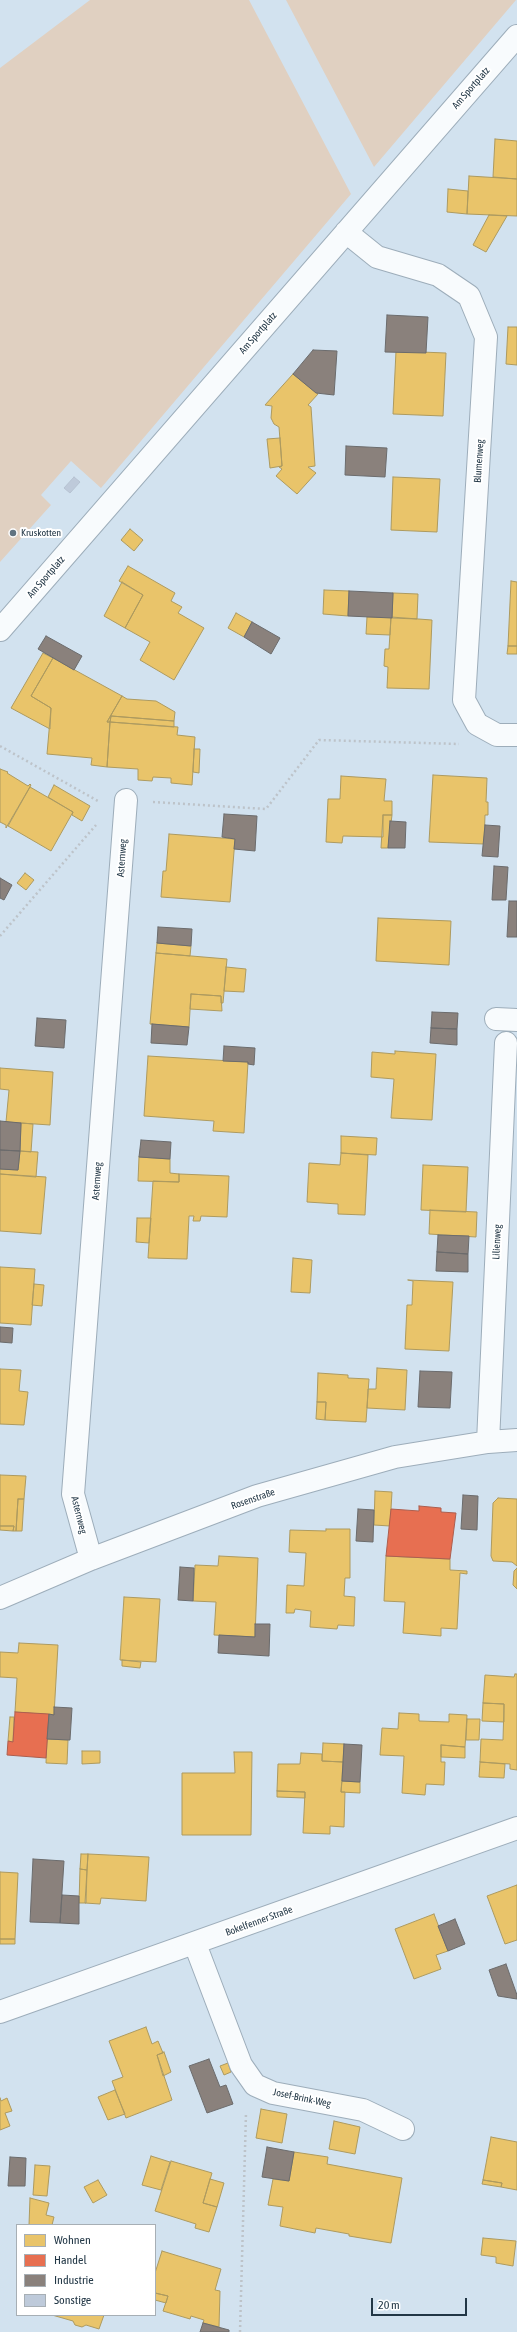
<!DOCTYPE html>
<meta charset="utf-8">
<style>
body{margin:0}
#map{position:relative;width:517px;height:2332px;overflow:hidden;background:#d2e2ef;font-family:"Asap Condensed",sans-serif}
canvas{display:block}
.legend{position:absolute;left:16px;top:2224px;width:140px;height:92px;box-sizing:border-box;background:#fff;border:1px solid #a7afb5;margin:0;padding:5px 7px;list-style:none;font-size:12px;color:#223746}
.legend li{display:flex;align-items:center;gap:8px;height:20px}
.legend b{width:20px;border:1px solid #a7afb5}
.scale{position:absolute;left:371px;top:2298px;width:96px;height:18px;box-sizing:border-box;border:2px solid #223746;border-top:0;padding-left:5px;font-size:12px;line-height:14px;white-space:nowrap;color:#223746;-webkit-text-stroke:3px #fff;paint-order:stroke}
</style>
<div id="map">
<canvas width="517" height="2332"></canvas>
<ul class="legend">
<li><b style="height:11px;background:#e9c46a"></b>Wohnen</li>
<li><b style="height:11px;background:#e76f51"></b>Handel</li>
<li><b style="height:11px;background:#8a817c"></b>Industrie</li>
<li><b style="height:11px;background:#becada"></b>Sonstige</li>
</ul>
<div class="scale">20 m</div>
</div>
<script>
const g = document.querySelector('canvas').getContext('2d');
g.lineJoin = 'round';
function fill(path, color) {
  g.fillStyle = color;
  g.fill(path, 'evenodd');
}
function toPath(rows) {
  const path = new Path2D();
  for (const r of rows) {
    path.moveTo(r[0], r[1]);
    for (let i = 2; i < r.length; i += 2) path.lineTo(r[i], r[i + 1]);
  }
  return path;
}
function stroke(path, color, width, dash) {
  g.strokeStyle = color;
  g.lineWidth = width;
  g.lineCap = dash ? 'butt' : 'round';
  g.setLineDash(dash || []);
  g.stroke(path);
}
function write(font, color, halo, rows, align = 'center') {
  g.font = font + ' "Asap Condensed",sans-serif';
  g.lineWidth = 4;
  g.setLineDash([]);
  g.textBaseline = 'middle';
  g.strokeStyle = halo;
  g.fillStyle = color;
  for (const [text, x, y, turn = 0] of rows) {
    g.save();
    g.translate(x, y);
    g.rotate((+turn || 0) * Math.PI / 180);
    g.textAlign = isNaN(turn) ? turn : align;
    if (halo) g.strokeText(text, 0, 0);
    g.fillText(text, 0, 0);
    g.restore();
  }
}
const green = toPath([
 [90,0,249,0,351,194,101,488,71,461,41,495,51,505,0,562,0,68],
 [286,0,516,0,374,167]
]);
const homes = toPath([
 [495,139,517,141,517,179,493,177,495,139],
 [469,176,517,179,517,216,467,214,469,176],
 [448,189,468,191,467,214,447,212,448,189],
 [489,215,507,216,486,252,473,245,489,215],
 [508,327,517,327,517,365,506,364,508,327],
 [396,351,446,353,443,416,393,414,396,351],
 [293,374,318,394,308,405,311,407,315,466,308,467,316,473,297,494,276,476,282,469,279,467,282,466,279,427,274,424,271,418,272,406,265,405,293,374],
 [280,438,282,466,270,468,267,439,280,438],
 [393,477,440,479,437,532,391,530,393,477],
 [130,529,143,540,134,551,121,540,130,529],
 [128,566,175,593,171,601,182,607,178,613,204,628,174,680,140,660,150,642,125,628,143,595,119,581,128,566],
 [511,581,517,582,517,646,508,646,511,581],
 [122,582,143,595,125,628,104,616,122,582],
 [324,590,349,591,348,616,323,614,324,590],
 [393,593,418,594,417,619,392,618,393,593],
 [236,613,252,622,244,637,228,628,236,613],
 [367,617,391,617,390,635,366,634,367,617],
 [391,617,432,620,429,689,387,688,388,667,384,666,385,649,389,649,391,617],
 [508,646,517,646,517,654,507,654,508,646],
 [43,653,53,658,31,696,51,708,50,729,11,708,43,653],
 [53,658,122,696,107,722,110,722,107,767,91,765,92,758,47,754,51,708,31,696,53,658],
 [122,696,127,699,156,701,175,712,174,721,111,716,110,722,107,722,122,696],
 [111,716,174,721,174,727,110,722,111,716],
 [110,722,178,727,177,735,195,737,192,785,171,783,171,778,153,777,152,781,138,780,138,769,107,767,110,722],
 [194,749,200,749,199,773,193,772,194,749],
 [0,769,8,772,7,773,28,786,30,784,31,785,6,828,6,825,0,822,0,769],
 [433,775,487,778,486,802,488,802,488,815,485,815,484,844,429,842,433,775],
 [341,776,386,779,384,801,392,801,392,815,383,815,383,837,343,836,342,843,326,842,328,799,340,799,341,776],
 [54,785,90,806,82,821,72,815,73,812,48,797,54,785],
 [30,787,73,812,51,851,8,826,30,787],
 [383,815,392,815,388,848,381,848,383,815],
 [169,834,235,839,230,902,161,897,163,871,166,871,169,834],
 [25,873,34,880,26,890,17,883,25,873],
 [378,918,451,921,449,965,376,961,378,918],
 [157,943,191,946,190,956,156,953,157,943],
 [156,953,227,959,223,1003,221,1003,221,996,191,994,189,1027,150,1024,156,953],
 [226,967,246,969,244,992,224,991,226,967],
 [191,994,221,996,222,1011,190,1009,191,994],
 [395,1051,436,1054,432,1120,391,1118,394,1079,371,1077,372,1052,395,1054,395,1051],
 [148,1056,248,1062,244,1133,213,1131,214,1121,144,1116,148,1056],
 [0,1068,53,1072,50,1125,6,1122,9,1090,0,1089,0,1068],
 [21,1123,33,1124,31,1152,20,1151,21,1123],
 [341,1136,377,1138,376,1155,341,1153,341,1136],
 [20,1151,38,1152,36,1177,0,1174,0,1169,18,1170,20,1151],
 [341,1153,368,1155,365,1215,338,1214,338,1204,307,1202,309,1163,340,1165,341,1153],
 [139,1157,170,1159,170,1173,179,1174,179,1182,138,1181,139,1157],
 [423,1165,468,1167,466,1212,421,1210,423,1165],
 [0,1174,46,1177,41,1234,0,1231,0,1174],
 [179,1174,229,1176,227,1217,201,1216,200,1221,193,1221,194,1216,189,1216,187,1259,148,1258,153,1181,179,1182,179,1174],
 [430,1210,477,1212,476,1237,429,1234,430,1210],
 [137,1218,151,1218,149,1243,136,1242,137,1218],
 [293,1258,312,1260,310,1293,291,1292,293,1258],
 [0,1267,35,1269,31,1325,0,1323,0,1267],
 [408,1280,453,1282,449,1351,405,1349,407,1305,412,1305,413,1281,408,1280],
 [34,1284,44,1285,42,1306,32,1305,34,1284],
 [377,1368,407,1370,405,1410,367,1408,368,1389,376,1389,377,1368],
 [0,1369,21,1370,19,1391,28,1392,24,1425,0,1424,0,1369],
 [318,1373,348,1375,348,1378,369,1379,366,1422,325,1420,326,1402,317,1402,318,1373],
 [317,1402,326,1402,325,1420,316,1419,317,1402],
 [0,1475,26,1476,24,1499,18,1499,16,1531,13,1531,14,1526,0,1526,0,1475],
 [375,1491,392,1492,390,1526,374,1525,375,1491],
 [498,1498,517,1499,517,1566,512,1562,493,1561,491,1556,493,1503,498,1498],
 [18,1499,24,1499,22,1531,16,1531,18,1499],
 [0,1526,14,1526,13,1531,0,1530,0,1526],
 [326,1529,350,1529,350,1578,345,1578,344,1596,355,1597,354,1626,338,1625,337,1629,310,1627,311,1611,295,1609,294,1613,286,1613,287,1585,304,1586,306,1553,289,1552,290,1530,326,1531,326,1529],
 [219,1556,258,1558,255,1637,214,1635,216,1602,193,1601,195,1565,218,1566,219,1556],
 [386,1556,450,1559,450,1570,467,1571,467,1574,460,1573,457,1629,441,1628,441,1636,403,1633,405,1602,384,1601,386,1556],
 [517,1568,517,1589,513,1585,514,1571,517,1568],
 [124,1597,160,1599,156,1662,120,1660,124,1597],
 [19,1643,58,1645,54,1715,15,1712,17,1678,0,1677,0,1652,18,1653,19,1643],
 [122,1660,141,1662,140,1668,122,1666,122,1660],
 [515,1674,517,1674,517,1770,510,1769,510,1764,480,1762,481,1739,503,1740,504,1704,483,1703,485,1675,514,1677,515,1674],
 [483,1703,504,1704,504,1722,482,1721,483,1703],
 [399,1713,419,1714,419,1721,449,1722,449,1714,467,1715,465,1747,441,1745,441,1762,445,1762,444,1785,426,1784,425,1795,402,1793,404,1756,380,1755,382,1728,398,1729,399,1713],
 [10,1717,14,1717,13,1742,8,1741,10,1717],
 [467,1719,480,1719,479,1740,466,1740,467,1719],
 [47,1739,68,1740,67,1764,46,1763,47,1739],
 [323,1743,344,1744,343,1762,322,1761,323,1743],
 [441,1745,465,1747,465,1758,441,1757,441,1745],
 [82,1751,100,1751,100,1763,82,1764,82,1751],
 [234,1752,252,1752,251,1835,182,1835,182,1773,235,1773,234,1752],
 [301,1753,322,1754,322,1761,343,1762,341,1792,345,1792,344,1827,330,1826,330,1834,303,1833,305,1792,277,1791,278,1764,300,1764,301,1753],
 [480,1762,505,1764,504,1778,479,1777,480,1762],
 [342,1781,360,1782,360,1793,341,1792,342,1781],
 [277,1791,305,1792,305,1798,277,1797,277,1791],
 [81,1854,88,1854,87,1870,80,1869,81,1854],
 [88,1854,149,1857,146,1901,101,1898,100,1904,85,1903,88,1854],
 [80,1869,87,1870,86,1903,79,1903,80,1869],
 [0,1872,18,1873,15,1939,0,1939,0,1872],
 [517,1885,517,1940,505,1944,487,1896,517,1885],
 [434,1914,448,1951,436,1955,441,1969,414,1979,395,1929,434,1914],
 [0,1939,15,1939,15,1944,0,1944,0,1939],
 [146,2027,152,2044,158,2041,163,2053,157,2055,172,2100,126,2118,112,2081,123,2077,109,2041,146,2027],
 [164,2052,171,2072,163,2076,157,2055,164,2052],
 [228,2063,231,2072,224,2075,220,2066,228,2063],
 [115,2090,125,2114,108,2120,98,2097,115,2090],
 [0,2098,1,2101,7,2098,12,2111,5,2113,10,2126,0,2130,0,2098],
 [261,2109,287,2114,282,2143,256,2138,261,2109],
 [334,2121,360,2127,355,2154,329,2149,334,2121],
 [491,2137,517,2142,517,2190,501,2187,502,2183,483,2180,491,2137],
 [294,2152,328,2157,327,2164,402,2178,391,2243,349,2236,349,2234,316,2228,315,2233,280,2226,283,2207,268,2205,273,2179,289,2181,294,2152],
 [151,2156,170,2162,161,2190,142,2185,151,2156],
 [171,2161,212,2173,203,2203,217,2207,209,2232,195,2228,196,2224,155,2211,171,2161],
 [35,2165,50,2166,47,2196,33,2195,35,2165],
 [210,2179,224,2183,217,2207,203,2203,210,2179],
 [98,2180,107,2195,93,2203,84,2187,98,2180],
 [483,2180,502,2183,501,2187,482,2184,483,2180],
 [30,2198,49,2203,46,2215,54,2217,52,2225,29,2225,30,2198],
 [483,2238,516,2241,513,2266,496,2263,496,2257,481,2255,483,2238],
 [162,2251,221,2269,215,2290,220,2291,219,2327,203,2323,204,2320,191,2316,190,2319,163,2311,168,2296,155,2293,155,2273,162,2251],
 [155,2293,168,2296,166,2303,155,2300,155,2293],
 [52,2315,104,2315,99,2329,86,2325,82,2327,75,2325,73,2321,52,2315]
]);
const shops = toPath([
 [419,1506,441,1508,441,1512,456,1513,450,1559,386,1556,391,1509,419,1511,419,1506],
 [15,1712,49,1714,46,1758,7,1755,8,1741,13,1742,15,1712]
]);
const industry = toPath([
 [387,315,428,317,426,353,385,352,387,315],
 [313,350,337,351,334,395,316,393,293,374,313,350],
 [346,446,387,448,385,477,345,475,346,446],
 [349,591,393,593,392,618,348,616,349,591],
 [252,622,280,638,271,654,244,637,252,622],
 [46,636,82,656,74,670,38,649,46,636],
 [224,814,257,816,255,851,234,849,235,839,222,837,224,814],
 [390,821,406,822,405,848,388,848,390,821],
 [485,825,500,826,498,857,482,856,485,825],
 [494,866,508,867,506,900,492,900,494,866],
 [0,878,12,885,4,900,0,898,0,878],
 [509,901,517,901,517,937,507,937,509,901],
 [158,927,192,929,191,946,157,943,158,927],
 [432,1012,458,1013,457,1029,431,1028,432,1012],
 [37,1018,66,1020,64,1048,35,1046,37,1018],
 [152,1024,189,1027,187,1045,151,1043,152,1024],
 [431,1028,457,1029,457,1045,430,1043,431,1028],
 [224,1046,255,1048,254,1065,248,1064,248,1062,223,1061,224,1046],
 [0,1121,21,1123,20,1151,0,1150,0,1121],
 [141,1140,171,1142,170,1159,139,1157,141,1140],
 [0,1150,20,1151,18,1170,0,1169,0,1150],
 [438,1235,469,1236,468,1254,437,1252,438,1235],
 [437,1252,468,1254,468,1272,436,1271,437,1252],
 [0,1327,13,1328,12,1343,0,1342,0,1327],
 [420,1371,452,1372,450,1408,418,1407,420,1371],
 [463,1495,478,1496,477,1530,461,1529,463,1495],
 [358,1509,374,1510,373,1542,356,1541,358,1509],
 [180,1567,194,1568,193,1601,178,1600,180,1567],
 [255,1624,270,1624,269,1656,218,1653,219,1635,255,1637,255,1624],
 [54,1707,72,1708,70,1740,47,1739,49,1714,54,1715,54,1707],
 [344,1744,362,1745,360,1782,342,1781,344,1744],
 [33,1859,64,1861,60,1923,30,1922,33,1859],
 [62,1895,79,1896,79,1924,60,1923,62,1895],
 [455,1919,465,1944,448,1951,438,1926,455,1919],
 [506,1964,517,1995,517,1999,498,1996,489,1970,506,1964],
 [209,2059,220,2087,226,2085,233,2104,207,2113,189,2066,209,2059],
 [267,2147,294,2152,289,2181,262,2177,267,2147],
 [10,2157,26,2158,25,2186,8,2186,10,2157],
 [203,2323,229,2330,229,2332,200,2332,203,2323]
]);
const building = toPath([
 [74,477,80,482,70,493,64,488,74,477]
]);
const path = toPath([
 [0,746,98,801],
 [153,802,266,809,319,740,459,744],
 [0,936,96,825],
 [240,2332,246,2113]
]);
const minor = toPath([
 [346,232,377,257,438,275,469,296,486,337,464,700,477,724,497,735,517,735],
 [0,630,517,36],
 [496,1019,517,1020],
 [488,1442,506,1043],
 [91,1559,73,1494,126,800],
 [0,1598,91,1559,257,1496,395,1457,488,1442,517,1440],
 [195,1944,241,2065,255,2085,273,2093,363,2110,403,2129],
 [0,2012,517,1828]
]);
const markers = [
 [13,533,4,"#607381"]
];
const streetNames = [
 ["Am Sportplatz",471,88,-49],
 ["Am Sportplatz",258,333,-49],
 ["Blumenweg",479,461,-86],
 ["Am Sportplatz",46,577,-49],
 ["Asternweg",122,858,-86],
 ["Asternweg",97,1181,-86],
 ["Lilienweg",497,1242,-87],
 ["Rosenstraße",253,1499,-19],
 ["Asternweg",79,1515,76],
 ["Bokelfenner Straße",259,1921,-20],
 ["Josef-Brink-Weg",302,2098,12]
];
const poiNames = [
 ["Kruskotten",21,533]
];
fill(green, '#e0d0c1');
fill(homes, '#e9c46a');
stroke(homes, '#ad9a5f', 1);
fill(shops, '#e76f51');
stroke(shops, '#ac5e4e', 1);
fill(industry, '#8a817c');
stroke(industry, '#6b6b6c', 1);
fill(building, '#becada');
stroke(building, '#b6c2d1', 1);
stroke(minor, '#9dadba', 24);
stroke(path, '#bdc3c9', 2.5, [2, 3]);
stroke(minor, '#f8fbfd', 22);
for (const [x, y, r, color] of markers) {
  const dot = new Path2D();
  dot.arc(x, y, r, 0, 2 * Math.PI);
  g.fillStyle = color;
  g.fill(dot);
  stroke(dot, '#fff', 1.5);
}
write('10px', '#223746', '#fff', streetNames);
write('10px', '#223746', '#fff', poiNames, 'left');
</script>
